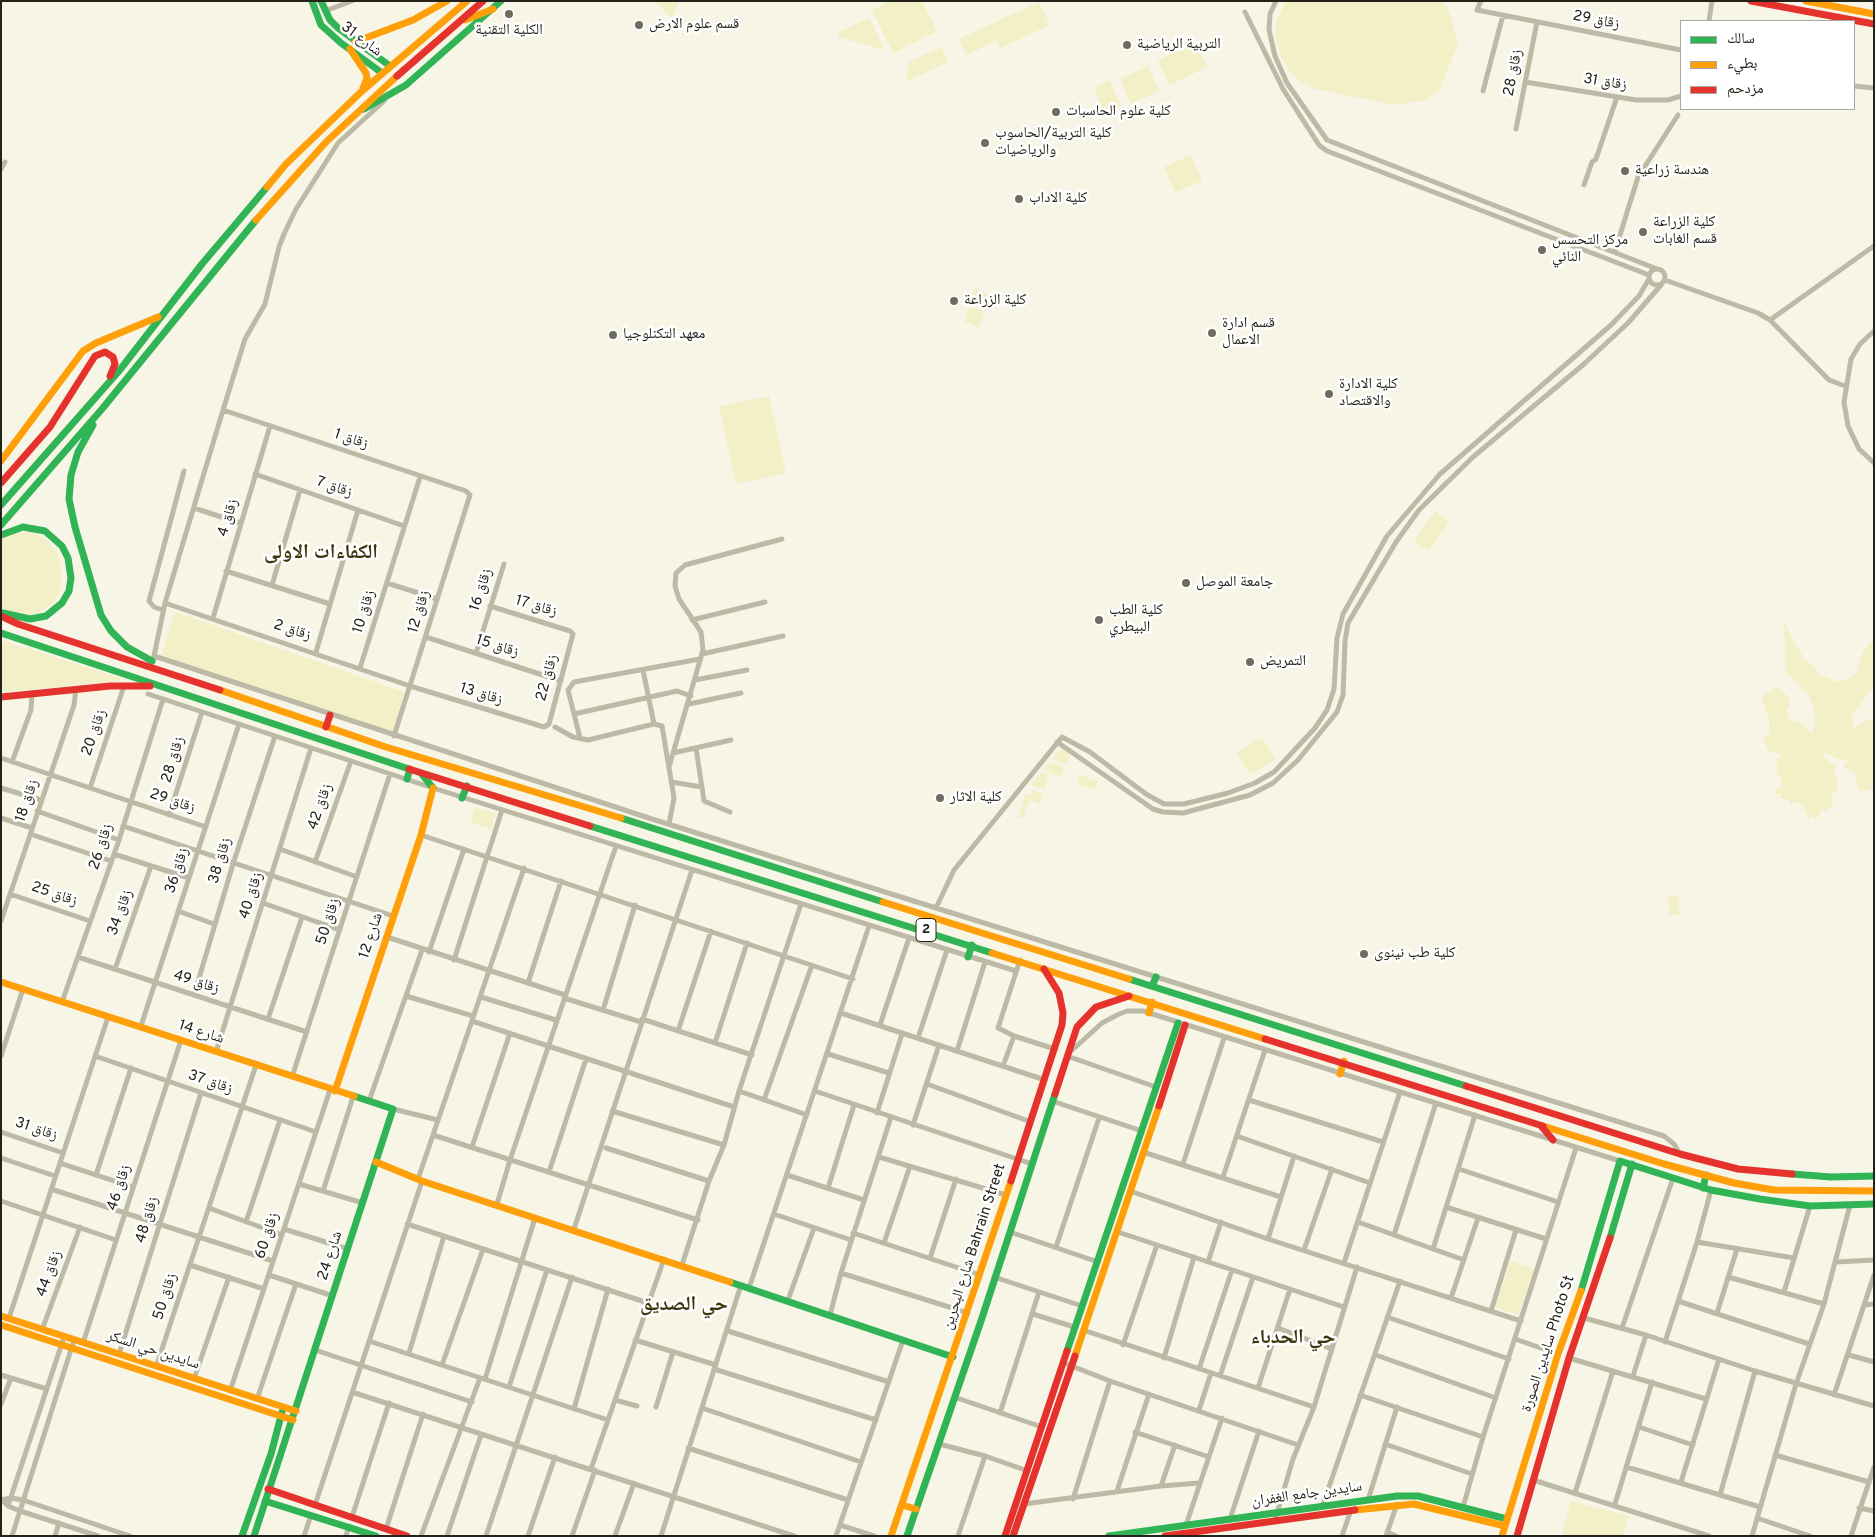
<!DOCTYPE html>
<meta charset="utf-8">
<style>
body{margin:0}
#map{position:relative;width:1875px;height:1537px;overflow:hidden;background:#f7f5e6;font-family:Overpass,"Noto Naskh Arabic",sans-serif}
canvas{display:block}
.frame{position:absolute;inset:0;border:2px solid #242319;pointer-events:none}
.legend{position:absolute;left:1680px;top:20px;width:175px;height:90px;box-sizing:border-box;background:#fff;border:1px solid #a7a7a3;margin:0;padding:6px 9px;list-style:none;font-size:15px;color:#242319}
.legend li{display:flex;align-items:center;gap:10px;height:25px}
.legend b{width:25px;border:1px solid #a7a7a3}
</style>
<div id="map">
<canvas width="1875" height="1537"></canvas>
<div class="frame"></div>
<ul class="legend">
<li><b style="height:6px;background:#30b455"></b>سالك</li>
<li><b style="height:6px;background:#ff9f0a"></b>بطيء</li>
<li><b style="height:6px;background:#e5322d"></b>مزدحم</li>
</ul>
</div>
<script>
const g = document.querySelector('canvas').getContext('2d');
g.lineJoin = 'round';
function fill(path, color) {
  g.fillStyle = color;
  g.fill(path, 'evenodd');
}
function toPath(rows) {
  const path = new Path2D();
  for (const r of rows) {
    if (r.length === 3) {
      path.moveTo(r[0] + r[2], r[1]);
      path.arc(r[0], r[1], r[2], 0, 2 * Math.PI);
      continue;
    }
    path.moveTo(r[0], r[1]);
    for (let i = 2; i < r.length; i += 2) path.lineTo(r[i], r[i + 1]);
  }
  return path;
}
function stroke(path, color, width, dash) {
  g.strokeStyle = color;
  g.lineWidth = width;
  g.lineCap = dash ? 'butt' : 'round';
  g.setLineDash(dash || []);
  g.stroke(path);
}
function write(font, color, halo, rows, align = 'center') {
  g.font = font + ' Overpass,"Noto Naskh Arabic",sans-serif';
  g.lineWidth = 5;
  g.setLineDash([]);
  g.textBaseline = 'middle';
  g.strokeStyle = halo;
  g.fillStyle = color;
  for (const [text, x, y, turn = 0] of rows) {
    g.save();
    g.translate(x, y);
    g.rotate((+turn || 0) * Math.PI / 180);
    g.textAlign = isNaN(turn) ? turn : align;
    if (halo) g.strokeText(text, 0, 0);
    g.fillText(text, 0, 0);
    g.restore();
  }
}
const green = toPath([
 [656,1,679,1,671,18],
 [890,1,922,1,937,31,893,53,872,10],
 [1286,1,1443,1,1451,17,1458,43,1439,91,1426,100,1394,105,1315,89,1301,82,1289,70,1281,57,1276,39,1276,23],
 [1039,2,1050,25,1000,48,997,41,966,55,959,39],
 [870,18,884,50,838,37,839,32],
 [1196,43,1207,67,1170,85,1158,60],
 [941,47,948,62,908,81,906,73,910,61],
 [1148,66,1159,91,1131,104,1120,79],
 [1110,80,1121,106,1105,114,1094,88],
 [1191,155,1202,181,1175,192,1164,167],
 [975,288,989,295,986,303,971,298],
 [970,306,984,312,979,327,964,321],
 [769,396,786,473,736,484,719,406],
 [1435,511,1449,522,1428,551,1414,541],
 [28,532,45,538,57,552,62,571,60,591,52,604,39,613,26,615,1,608,1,538,5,535],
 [175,612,404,692,393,732,161,656],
 [1784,620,1792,639,1805,660,1815,666,1818,674,1838,682,1849,679,1857,671,1863,652,1874,638,1874,686,1851,717,1855,728,1865,721,1874,719,1874,787,1867,791,1860,790,1857,787,1854,773,1843,766,1848,761,1847,759,1842,760,1822,752,1826,759,1836,767,1834,773,1838,781,1837,791,1833,793,1831,801,1834,806,1825,811,1821,810,1819,817,1815,818,1812,815,1809,819,1802,803,1794,802,1791,805,1790,801,1781,798,1782,794,1775,794,1774,792,1781,786,1781,777,1777,774,1778,764,1775,762,1781,754,1769,752,1764,740,1765,734,1769,735,1769,720,1761,697,1779,686,1789,699,1790,703,1786,710,1790,721,1799,722,1812,733,1815,724,1814,709,1808,695,1786,673],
 [1,640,120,678,120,681,1,692],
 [1262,737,1276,759,1250,775,1236,753],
 [1061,749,1070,752,1067,764,1052,759],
 [1050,762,1064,768,1060,777,1043,769],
 [1041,773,1049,775,1044,789,1030,785],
 [1080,775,1098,781,1095,790,1077,784],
 [1033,790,1043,794,1040,804,1029,800,1023,818,1018,817,1026,794,1031,795],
 [474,808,496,813,491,829,471,823],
 [1678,895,1680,915,1669,915,1669,904,1666,897],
 [1511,1261,1534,1269,1518,1315,1495,1307],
 [1571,1501,1628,1516,1623,1536,1573,1536,1562,1533]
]);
const street = toPath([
 [1276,1,1270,14,1269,30,1275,56,1287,83,1327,140,1657,269],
 [1481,1,1477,10,1681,50],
 [325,11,352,1],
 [1245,12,1283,89,1319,145,1327,151,1649,275],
 [1709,21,1712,1],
 [1525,82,1636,100,1668,100,1681,96],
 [1854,86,1874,88],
 [1483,91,1503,15],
 [1516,129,1537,22],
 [1,169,5,162],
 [1584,185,1592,162,1596,159,1617,97],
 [1615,251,1638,177,1678,115],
 [1657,277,8],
 [1665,280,1758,313,1770,320,1829,380,1845,386],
 [1770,320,1874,246],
 [1874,331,1860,344,1851,359,1844,402,1848,426,1859,449,1874,463],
 [223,410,466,491,470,495,394,736],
 [255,474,404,526],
 [194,508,240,523],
 [226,571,330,604],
 [387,583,437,599],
 [272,585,300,490],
 [165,603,410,686,544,727,549,724,573,634,570,631,490,606],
 [163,610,154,607,149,601,184,471],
 [213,618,270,426],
 [692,620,765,602],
 [426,637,561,681],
 [316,652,358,510],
 [476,653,504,564],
 [702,654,783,636],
 [154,656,165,603,223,410,245,339,265,304,279,247,284,234,296,209,338,143,384,101],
 [153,662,154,656,652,819,1664,1136,1674,1144,1680,1154],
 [360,668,420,477],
 [643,670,654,724],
 [695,680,747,670],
 [148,694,433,788,1016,971],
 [689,704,741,693],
 [574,714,677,691,691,696],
 [555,727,573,737,588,740,654,724,662,726,674,798,669,824],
 [580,738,568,690,574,682,700,659],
 [1057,742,1153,809,1163,812,1183,813,1250,795,1273,783,1298,760,1337,712,1343,695,1345,641,1348,623,1396,542,1419,510,1473,457,1584,364,1628,323,1661,285],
 [696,748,704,801,730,812],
 [673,753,731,740],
 [1,758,206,827],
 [12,762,31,710,32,693],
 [669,767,703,650,701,632,679,599,675,586,676,573,685,565,782,539],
 [671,782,702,787],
 [1,788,41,800],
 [90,788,124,686],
 [37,811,119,840],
 [169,815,202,712],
 [1,818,32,828],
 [123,826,393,916],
 [30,834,111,861],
 [421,835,853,979],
 [280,849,357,877],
 [114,854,189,878],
 [315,862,351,761],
 [10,894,90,921],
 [263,903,340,930],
 [936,908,954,870,1062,737,1090,752,1146,794,1164,804,1184,804,1228,793,1255,783,1274,772,1315,728,1327,710,1334,689,1337,638,1343,614,1387,536,1440,474,1611,325,1639,296,1649,279],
 [178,911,214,924],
 [1,921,74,705,76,689],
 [387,937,565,995],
 [429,952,464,849],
 [78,957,307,1032],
 [454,960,502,810],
 [115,969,151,866],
 [528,983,561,881],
 [194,995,233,864,275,736],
 [406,996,473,1016],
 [481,997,556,1020],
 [564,998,641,1022],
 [62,1002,119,840,163,699],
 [603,1010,635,905],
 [841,1013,1045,1080],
 [268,1019,302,917],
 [642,1019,752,1055],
 [472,1021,734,1107],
 [880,1025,909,938],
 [141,1026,239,724],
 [678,1031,711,931],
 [1014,1036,1055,1049],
 [918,1038,947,950],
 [715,1043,747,943],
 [957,1051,985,962],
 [216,1052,311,748],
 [1070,1052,1102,1023,1117,1015,1127,1011,1143,1011,1620,1161],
 [828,1054,889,1073],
 [1,1056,23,989],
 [95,1056,316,1132],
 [1067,1056,1156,1087],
 [1003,1066,1014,1036,998,1028,1020,960],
 [292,1077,390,774],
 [927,1084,1031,1122],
 [739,1091,807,1115],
 [815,1091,1032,1164],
 [764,1100,812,965],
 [1249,1100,1383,1142],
 [369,1101,422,950],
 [1052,1101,1142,1131],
 [393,1109,438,1120],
 [612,1111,724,1145],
 [877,1113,902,1034],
 [913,1125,939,1045],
 [1,1132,63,1153],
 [433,1135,698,1220],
 [1237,1136,1370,1183],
 [472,1147,510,1033],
 [606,1148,709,1181],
 [1143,1152,1281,1197],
 [879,1157,1006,1195],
 [1,1158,55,1176],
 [60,1163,133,1187],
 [1183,1164,1224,1038],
 [1459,1169,1558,1202],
 [549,1172,586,1059],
 [96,1175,131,1068],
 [787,1175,864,1200],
 [1223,1177,1265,1050],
 [418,1179,524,868],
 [299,1184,363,1203],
 [828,1188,854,1105],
 [51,1189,273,1261],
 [323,1191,353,1097],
 [1130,1191,1268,1239,1521,1321],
 [1,1201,116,1240],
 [497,1204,510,1160,616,846],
 [1446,1207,1546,1239],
 [209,1208,282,1235],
 [774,1214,851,1240],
 [246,1222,280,1120],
 [1358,1222,1464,1260],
 [407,1224,648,1303],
 [284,1229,348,1249],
 [574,1229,692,870],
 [1010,1232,1098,1262],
 [1118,1232,1344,1307],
 [853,1233,980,1275],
 [1394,1235,1436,1103],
 [1268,1239,1294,1156],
 [1697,1242,1794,1258],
 [884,1243,910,1166],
 [1056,1247,1099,1118],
 [1433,1249,1475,1115],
 [1304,1250,1332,1169],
 [930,1258,956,1179],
 [1208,1262,1221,1222],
 [1836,1262,1874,1260],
 [1344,1263,1400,1092],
 [190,1265,264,1289],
 [682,1265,709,1181,724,1145,739,1091,801,904],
 [841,1273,968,1313],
 [269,1275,333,1296],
 [994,1277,1082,1306],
 [1728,1277,1824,1304],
 [749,1288,869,926],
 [1784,1292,1810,1206],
 [1451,1298,1478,1218],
 [788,1300,814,1228],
 [1678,1301,1809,1344],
 [1864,1305,1874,1304],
 [1491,1311,1516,1230],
 [1717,1313,1737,1249],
 [1033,1314,1074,1327],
 [830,1315,841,1273,891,1117],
 [1387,1317,1509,1359],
 [9,1318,108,1017],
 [1584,1318,1646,1335,1755,1371,1874,1406],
 [1278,1328,1332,1349],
 [1622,1328,1673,1178],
 [42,1330,80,1227],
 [1083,1330,1314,1407],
 [728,1331,889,1382],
 [1515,1339,1558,1354],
 [635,1340,716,1365],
 [369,1341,608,1420],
 [1665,1342,1697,1242,1711,1190],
 [83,1343,181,1040],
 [1123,1345,1157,1245],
 [315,1350,472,1402],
 [409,1353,444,1236],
 [119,1354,201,1093],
 [1376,1355,1496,1398],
 [1849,1355,1874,1362],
 [1164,1358,1194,1257],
 [1569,1358,1706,1399],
 [1064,1363,1110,1381,1298,1445],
 [442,1365,483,1249],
 [156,1367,256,1065],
 [714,1369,876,1420],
 [1199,1369,1232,1270],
 [1,1375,47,1389],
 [1220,1376,1253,1277],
 [1633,1376,1646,1335],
 [194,1379,229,1277],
 [485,1379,535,1218],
 [509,1387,547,1270],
 [1258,1388,1290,1289],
 [230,1391,330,1090],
 [352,1392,794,1536],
 [1360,1395,1483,1437],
 [1834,1395,1874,1275],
 [954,1397,1042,1427],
 [257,1399,296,1284],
 [615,1400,637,1406],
 [1,1404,11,1378],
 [656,1407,673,1352],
 [702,1408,861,1462],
 [574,1409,608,1289],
 [1199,1410,1211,1373],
 [1000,1413,1039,1292],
 [1639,1427,1693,1445],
 [1135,1432,1209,1457],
 [939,1444,985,1456,1028,1471],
 [1385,1444,1472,1474],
 [688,1448,848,1500],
 [1775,1455,1869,1482],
 [1627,1467,1760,1507],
 [591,1469,664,1259],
 [1533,1480,1709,1536],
 [1681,1482,1719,1359],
 [1161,1486,1175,1445],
 [1117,1491,1149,1394],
 [1575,1493,1613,1371],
 [1720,1495,1755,1371],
 [1073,1499,1110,1381],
 [1,1500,11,1498,23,1500,130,1536],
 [2,1500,8,1506,20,1511,98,1536],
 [1368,1500,1397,1407],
 [1024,1504,1161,1486,1199,1483],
 [1615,1504,1652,1382],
 [315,1505,422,1181],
 [8,1506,64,1337],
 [1322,1507,1400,1281],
 [1463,1507,1483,1437,1576,1148],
 [1859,1508,1874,1511],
 [352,1517,389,1403],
 [1757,1518,1810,1536],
 [1230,1519,1259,1431],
 [1275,1520,1293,1459,1314,1407,1357,1267],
 [840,1525,874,1536],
 [1186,1525,1222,1418],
 [386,1529,423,1414],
 [1387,1532,1396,1536],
 [12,1536,74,1340],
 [55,1536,59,1523],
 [304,1536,311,1515],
 [346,1536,349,1526],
 [421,1536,480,1378],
 [447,1536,481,1435],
 [486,1536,572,1277],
 [528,1536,555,1457],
 [572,1536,595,1470],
 [615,1536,634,1483],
 [661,1536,741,1285],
 [836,1536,903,1340],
 [958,1536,985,1456],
 [1342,1536,1351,1510],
 [1386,1536,1397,1504],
 [1752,1536,1796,1384,1824,1304,1850,1205],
 [1851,1536,1874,1467]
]);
const fast = toPath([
 [312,1,321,25,341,43,382,73],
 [321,1,330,20,338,28,390,66],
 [364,109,406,85,501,1],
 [93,425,78,452,71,475,69,499,75,527,101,615,111,631,127,647,152,661],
 [1,505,119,371,202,264,267,187],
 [1,525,102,409,256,220],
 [1,535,23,527,45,531,62,546,68,558,71,578,69,591,62,603,46,616,30,619,3,613],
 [1,633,409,769],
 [421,773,433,788],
 [407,779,410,769],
 [462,798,467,786],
 [621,818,883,902],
 [590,826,992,953],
 [968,957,972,945],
 [1129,979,1466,1086],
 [1152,986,1156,977],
 [1792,1174,1831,1177,1874,1176],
 [1703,1188,1706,1175],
 [1610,1238,1632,1164],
 [730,1282,953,1357],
 [1581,1291,1620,1161,1711,1190,1760,1199,1810,1206,1874,1204],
 [1067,1351,1178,1023],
 [265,1501,376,1536],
 [242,1536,271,1454,282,1412],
 [254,1536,393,1109,354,1096],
 [907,1536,982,1318,1055,1094],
 [1109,1536,1397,1496,1418,1496,1507,1519]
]);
const slow = toPath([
 [1806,1,1874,14],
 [465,20,493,9],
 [355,42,413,20,447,1],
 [350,49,366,73,367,78,363,88],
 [267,187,286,164,362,91,467,1],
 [256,220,326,142,397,76],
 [1,461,83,351,96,343,158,317],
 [220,690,386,747,621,818],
 [883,902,1129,979],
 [992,953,1265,1039],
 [1,982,354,1096],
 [1149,1013,1152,1002],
 [1340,1074,1344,1061],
 [335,1091,421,835,433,788],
 [1543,1126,1664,1164,1734,1183,1774,1190,1874,1191],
 [376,1162,422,1181,730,1282],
 [1,1316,296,1411],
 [1,1325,293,1420],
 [1075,1356,1159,1106],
 [902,1505,916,1509],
 [1355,1510,1414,1504,1505,1526],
 [891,1536,1011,1181],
 [1502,1536,1558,1354,1581,1291]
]);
const jam = toPath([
 [1751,1,1874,24],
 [397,76,483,1],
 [1,483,50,427,95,356,105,352,113,357,115,364,110,376],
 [1,616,18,624,220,690],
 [1,697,110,686,150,686],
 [326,727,330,715],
 [409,769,590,826],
 [1265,1039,1543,1126],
 [1466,1086,1680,1154,1738,1169,1792,1174],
 [1055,1094,1077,1027,1096,1007,1129,996],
 [1159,1106,1185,1025],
 [1542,1127,1553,1140],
 [1011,1181,1062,1025,1063,1013,1059,993,1044,969],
 [268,1489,407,1536],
 [1005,1536,1067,1351],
 [1013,1536,1075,1356],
 [1165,1536,1355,1510],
 [1517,1536,1569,1358,1610,1238]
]);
const markers = [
 [509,14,5,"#6e6c61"],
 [639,25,5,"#6e6c61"],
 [1127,45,5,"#6e6c61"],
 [1056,112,5,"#6e6c61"],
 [985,143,5,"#6e6c61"],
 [1625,171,5,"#6e6c61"],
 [1019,199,5,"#6e6c61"],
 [1643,232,5,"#6e6c61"],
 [1542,250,5,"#6e6c61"],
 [954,301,5,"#6e6c61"],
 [1212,333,5,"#6e6c61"],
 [613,335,5,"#6e6c61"],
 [1329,394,5,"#6e6c61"],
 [1186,583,5,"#6e6c61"],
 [1099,620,5,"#6e6c61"],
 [1250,662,5,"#6e6c61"],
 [940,798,5,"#6e6c61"],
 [1364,954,5,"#6e6c61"]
];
const shields = [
 [926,930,20]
];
const shieldNames = [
 ["2",926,930]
];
const streetNames = [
 ["زقاق 29",1596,21,11],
 ["شارع 31",361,40,37],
 ["زقاق 28",1514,73,-79],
 ["زقاق 31",1605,83,9],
 ["زقاق 1",351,440,19],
 ["زقاق 7",334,488,19],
 ["زقاق 4",229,518,-73],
 ["زقاق 16",482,590,-72],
 ["زقاق 17",536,607,17],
 ["زقاق 10",365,612,-73],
 ["زقاق 12",420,612,-73],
 ["زقاق 2",292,631,18],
 ["زقاق 15",497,647,18],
 ["زقاق 22",548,678,-75],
 ["زقاق 13",481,695,17],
 ["زقاق 20",95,733,-71],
 ["زقاق 28",174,760,-73],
 ["زقاق 18",28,801,-71],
 ["زقاق 29",172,802,19],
 ["زقاق 42",321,807,-71],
 ["زقاق 26",102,847,-72],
 ["زقاق 38",221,861,-73],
 ["زقاق 36",178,871,-72],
 ["زقاق 25",54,895,19],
 ["زقاق 40",252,896,-72],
 ["زقاق 34",121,913,-70],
 ["زقاق 50",329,922,-72],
 ["شارع 12",372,936,-72],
 ["زقاق 49",196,983,18],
 ["شارع 14",201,1033,18],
 ["زقاق 37",210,1083,19],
 ["زقاق 31",36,1130,19],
 ["زقاق 46",120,1188,-72],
 ["زقاق 48",148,1220,-73],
 ["زقاق 60",268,1236,-72],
 ["شارع البحرين Bahrain Street",975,1247,-72],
 ["شارع 24",331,1256,-72],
 ["زقاق 44",50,1274,-70],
 ["زقاق 50",166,1297,-72],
 ["سايدين الصورة Photo St",1549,1344,-72],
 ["سايدين حي السكر",153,1351,18],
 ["سايدين جامع الغفران",1307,1495,-8]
];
const poiNames = [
 ["قسم علوم الارض",649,25],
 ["الكلية التقنية",509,31,"center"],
 ["التربية الرياضية",1137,45],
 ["كلية علوم الحاسبات",1066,112],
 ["كلية التربية/الحاسوب",995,134],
 ["والرياضيات",995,151],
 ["هندسة زراعية",1635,171],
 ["كلية الاداب",1029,199],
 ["كلية الزراعة",1653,223],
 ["قسم الغابات",1653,240],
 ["مركز التحسس",1552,241],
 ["النائي",1552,258],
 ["كلية الزراعة",964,301],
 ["قسم ادارة",1222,324],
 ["الاعمال",1222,341],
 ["معهد التكنلوجيا",623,335],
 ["كلية الادارة",1339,385],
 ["والاقتصاد",1339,402],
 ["جامعة الموصل",1196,583],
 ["كلية الطب",1109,611],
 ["البيطري",1109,628],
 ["التمريض",1260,662],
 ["كلية الاثار",950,798],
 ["كلية طب نينوى",1374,954]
];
const districtNames = [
 ["الكفاءات الاولى",321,554],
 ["حي الصديق",684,1306],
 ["حي الحدباء",1293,1339]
];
fill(green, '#f3efc7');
stroke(street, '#bcbaa7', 5);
stroke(fast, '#30b455', 7);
stroke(slow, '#ff9f0a', 7);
stroke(jam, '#e5322d', 7);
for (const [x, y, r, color] of markers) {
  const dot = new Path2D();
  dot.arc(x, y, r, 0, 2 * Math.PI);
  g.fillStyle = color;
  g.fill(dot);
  stroke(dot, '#fff', 2);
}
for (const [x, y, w] of shields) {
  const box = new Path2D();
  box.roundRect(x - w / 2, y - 11.5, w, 23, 4);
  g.fillStyle = '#fff';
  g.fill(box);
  stroke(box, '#242319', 1);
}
write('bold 14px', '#242319', null, shieldNames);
write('15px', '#242319', '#fff', streetNames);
write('15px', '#242319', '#fff', poiNames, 'left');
write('bold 20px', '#3b370c', '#fff', districtNames);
</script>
